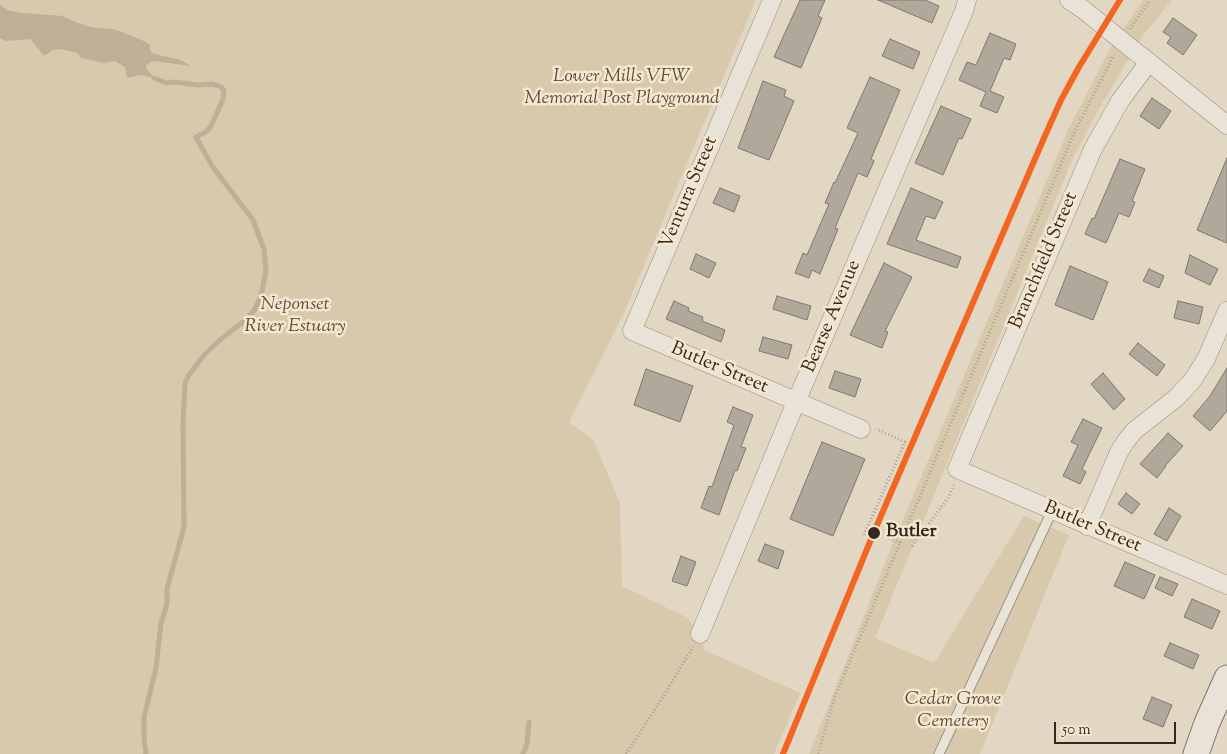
<!DOCTYPE html>
<style>
body{margin:0}
#map{position:relative;width:1227px;height:754px;overflow:hidden;background:#e2d7c2;font-family:"Sorts Mill Goudy",serif}
canvas{display:block}
.scale{position:absolute;left:1054px;top:722px;width:122px;height:22px;box-sizing:border-box;border:2px solid #332821;border-top:0;padding-left:6px;font-size:15px;line-height:18px;white-space:nowrap;color:#332821;-webkit-text-stroke:4px #f5e8cf;paint-order:stroke}
</style>
<div id="map">
<canvas width="1227" height="754"></canvas>
<div class="scale">50 m</div>
</div>
<script>
const g = document.querySelector('canvas').getContext('2d');
g.lineJoin = 'round';
function fill(path, color) {
  g.fillStyle = color;
  g.fill(path, 'evenodd');
}
function toPath(rows) {
  const path = new Path2D();
  for (const r of rows) {
    path.moveTo(r[0], r[1]);
    for (let i = 2; i < r.length; i += 2) path.lineTo(r[i], r[i + 1]);
  }
  return path;
}
function stroke(path, color, width, dash) {
  g.strokeStyle = color;
  g.lineWidth = width;
  g.lineCap = dash ? 'butt' : 'round';
  g.setLineDash(dash || []);
  g.stroke(path);
}
function write(font, color, halo, rows, align = 'center') {
  g.font = font + ' "Sorts Mill Goudy",serif';
  g.lineWidth = 5;
  g.setLineDash([]);
  g.textBaseline = 'middle';
  g.strokeStyle = halo;
  g.fillStyle = color;
  for (const [text, x, y, turn = 0] of rows) {
    g.save();
    g.translate(x, y);
    g.rotate((+turn || 0) * Math.PI / 180);
    g.textAlign = isNaN(turn) ? turn : align;
    if (halo) g.strokeText(text, 0, 0);
    g.fillText(text, 0, 0);
    g.restore();
  }
}
const green = toPath([
 [0,0,756,0,623,315,569,422,594,441,620,504,622,586,688,618,700,634,704,650,800,693,774,754,0,754],
 [1143,0,1172,0,1141,38,1100,107,1072,160,875,638,934,663,1024,516,1069,535,980,754,809,754,893,543,1069,128,1110,49]
]);
const water = toPath([
 [0,4,7,10,22,13,63,16,75,22,91,27,113,29,122,32,146,42,150,45,150,50,154,54,181,60,191,66,153,61,146,65,146,68,154,78,141,75,127,78,125,67,115,61,104,63,82,58,77,53,61,49,53,50,44,56,30,39,6,41,0,38]
]);
const stream = toPath([
 [146,754,144,738,144,717,156,668,161,623,167,604,167,589,184,527,183,423,185,383,189,375,205,354,221,339,247,319,255,309,261,296,266,271,264,249,253,220,212,166,196,137,206,132,211,126,223,99,224,91,221,87,212,84,198,85,174,82,166,83,154,78],
 [523,754,527,744,529,722]
]);
const building = toPath([
 [800,0,825,0,818,16,822,18,801,68,774,57,800,0],
 [878,0,925,0,939,6,932,23,878,0],
 [1173,18,1197,35,1183,55,1167,43,1171,37,1163,32,1173,18],
 [990,33,1016,44,1010,60,1004,58,990,91,1004,97,997,113,980,106,986,92,959,80,967,62,976,65,990,33],
 [890,39,920,52,913,69,882,56,890,39],
 [870,77,900,90,871,159,874,161,867,177,858,173,835,228,838,229,820,274,812,270,809,278,795,273,803,253,807,255,829,204,825,203,834,182,835,183,858,133,847,128,870,77],
 [763,81,786,90,784,96,794,101,769,160,738,148,763,81],
 [1152,98,1171,111,1159,129,1140,116,1152,98],
 [941,106,971,119,962,139,959,138,943,175,915,163,941,106],
 [1227,158,1227,243,1197,230,1227,158],
 [1120,159,1145,169,1132,201,1135,202,1129,217,1119,213,1106,243,1085,234,1092,218,1094,219,1120,159],
 [720,188,740,196,734,212,713,203,720,188],
 [911,188,943,202,935,219,926,216,916,240,961,257,957,268,887,244,911,188],
 [696,254,716,263,709,278,690,269,696,254],
 [1190,255,1218,269,1210,285,1185,273,1190,255],
 [884,263,912,277,885,331,888,332,882,348,850,335,884,263],
 [1070,266,1108,282,1093,320,1055,305,1070,266],
 [1149,269,1164,276,1159,288,1143,281,1149,269],
 [777,296,811,306,807,320,773,309,777,296],
 [674,301,689,308,688,311,703,317,702,321,725,330,721,342,666,319,674,301],
 [1178,301,1203,307,1199,324,1174,318,1178,301],
 [763,337,792,345,788,359,759,351,763,337],
 [1138,343,1165,365,1157,376,1129,354,1138,343],
 [1227,368,1227,411,1210,431,1193,416,1210,396,1227,368],
 [646,369,693,386,680,422,634,405,646,369],
 [835,371,861,379,855,397,829,388,835,371],
 [1103,373,1125,399,1114,410,1091,384,1103,373],
 [733,407,753,415,741,447,746,448,737,471,735,470,719,515,701,508,709,486,712,487,734,425,727,422,733,407],
 [1083,419,1102,428,1082,469,1086,472,1080,484,1063,476,1078,445,1071,442,1083,419],
 [1168,433,1183,446,1165,466,1166,466,1157,478,1140,464,1168,433],
 [822,442,865,459,833,536,790,519,822,442],
 [1126,493,1140,504,1132,514,1118,504,1126,493],
 [1169,508,1181,516,1167,541,1154,534,1169,508],
 [765,544,784,551,778,569,758,561,765,544],
 [681,556,696,562,687,586,672,581,681,556],
 [1125,562,1155,575,1144,599,1114,586,1125,562],
 [1160,577,1178,584,1172,596,1155,588,1160,577],
 [1192,599,1220,611,1212,629,1184,617,1192,599],
 [1170,643,1199,655,1193,669,1164,656,1170,643],
 [1152,697,1172,705,1163,727,1143,719,1152,697]
]);
const path = toPath([
 [1130,29,1150,0],
 [866,529,878,534],
 [864,535,905,442,876,429],
 [886,537,900,543],
 [912,546,948,498,954,485],
 [626,754,661,700,693,647],
 [818,754,835,696,1075,131,1114,55]
]);
const lane = toPath([
 [939,754,1052,511]
]);
const street = toPath([
 [772,0,632,331,861,429],
 [1069,0,1084,10],
 [1140,55,1227,125],
 [1149,62,1120,101,1093,149,957,469,1227,585],
 [1087,526,1119,452,1126,441,1134,431,1176,398,1192,381,1206,359,1227,311],
 [700,634,796,402,964,11,967,0]
]);
const secondary = toPath([
 [1196,754,1207,723,1227,678]
]);
const streetBridge = toPath([
 [1084,10,1137,53]
]);
const rail1 = toPath([
 [783,754,874,532,1044,138,1061,100,1079,67,1120,0]
]);
const markers = [
 [874,533,7,"#332821"]
];
const parkNames = [
 ["Lower Mills VFW",622,78],
 ["Memorial Post Playground",622,100],
 ["Neponset",295,306],
 ["River Estuary",295,328],
 ["Cedar Grove",953,701],
 ["Cemetery",953,723]
];
const streetNames = [
 ["Ventura Street",690,193,-67],
 ["Branchfield Street",1045,261,-67],
 ["Bearse Avenue",833,317,-67],
 ["Butler Street",719,369,23],
 ["Butler Street",1092,528,23]
];
const stopNames = [
 ["Butler",886,533]
];
fill(green, '#d8c9ad');
fill(water, '#beaf96');
stroke(stream, '#beaf96', 5);
fill(building, '#b0a99b');
stroke(building, '#7e776d', 1);
stroke(lane, '#978f83', 11);
stroke(street, '#978f83', 19);
stroke(secondary, '#7e776d', 27);
stroke(path, '#a7a29a', 3, [1, 2.5]);
stroke(lane, '#e8e2d7', 9);
stroke(street, '#e8e2d7', 18);
stroke(secondary, '#e8e2d7', 25);
stroke(streetBridge, '#978f83', 19, []);
stroke(streetBridge, '#e8e2d7', 18);
stroke(rail1, '#f26522', 6);
for (const [x, y, r, color] of markers) {
  const dot = new Path2D();
  dot.arc(x, y, r, 0, 2 * Math.PI);
  g.fillStyle = color;
  g.fill(dot);
  stroke(dot, '#f5e8cf', 2);
}
write('italic 19px', '#5a4d40', '#f5e8cf', parkNames);
write('19px', '#332821', '#f5e8cf', streetNames);
write('bold 19px', '#332821', '#f5e8cf', stopNames, 'left');
</script>
